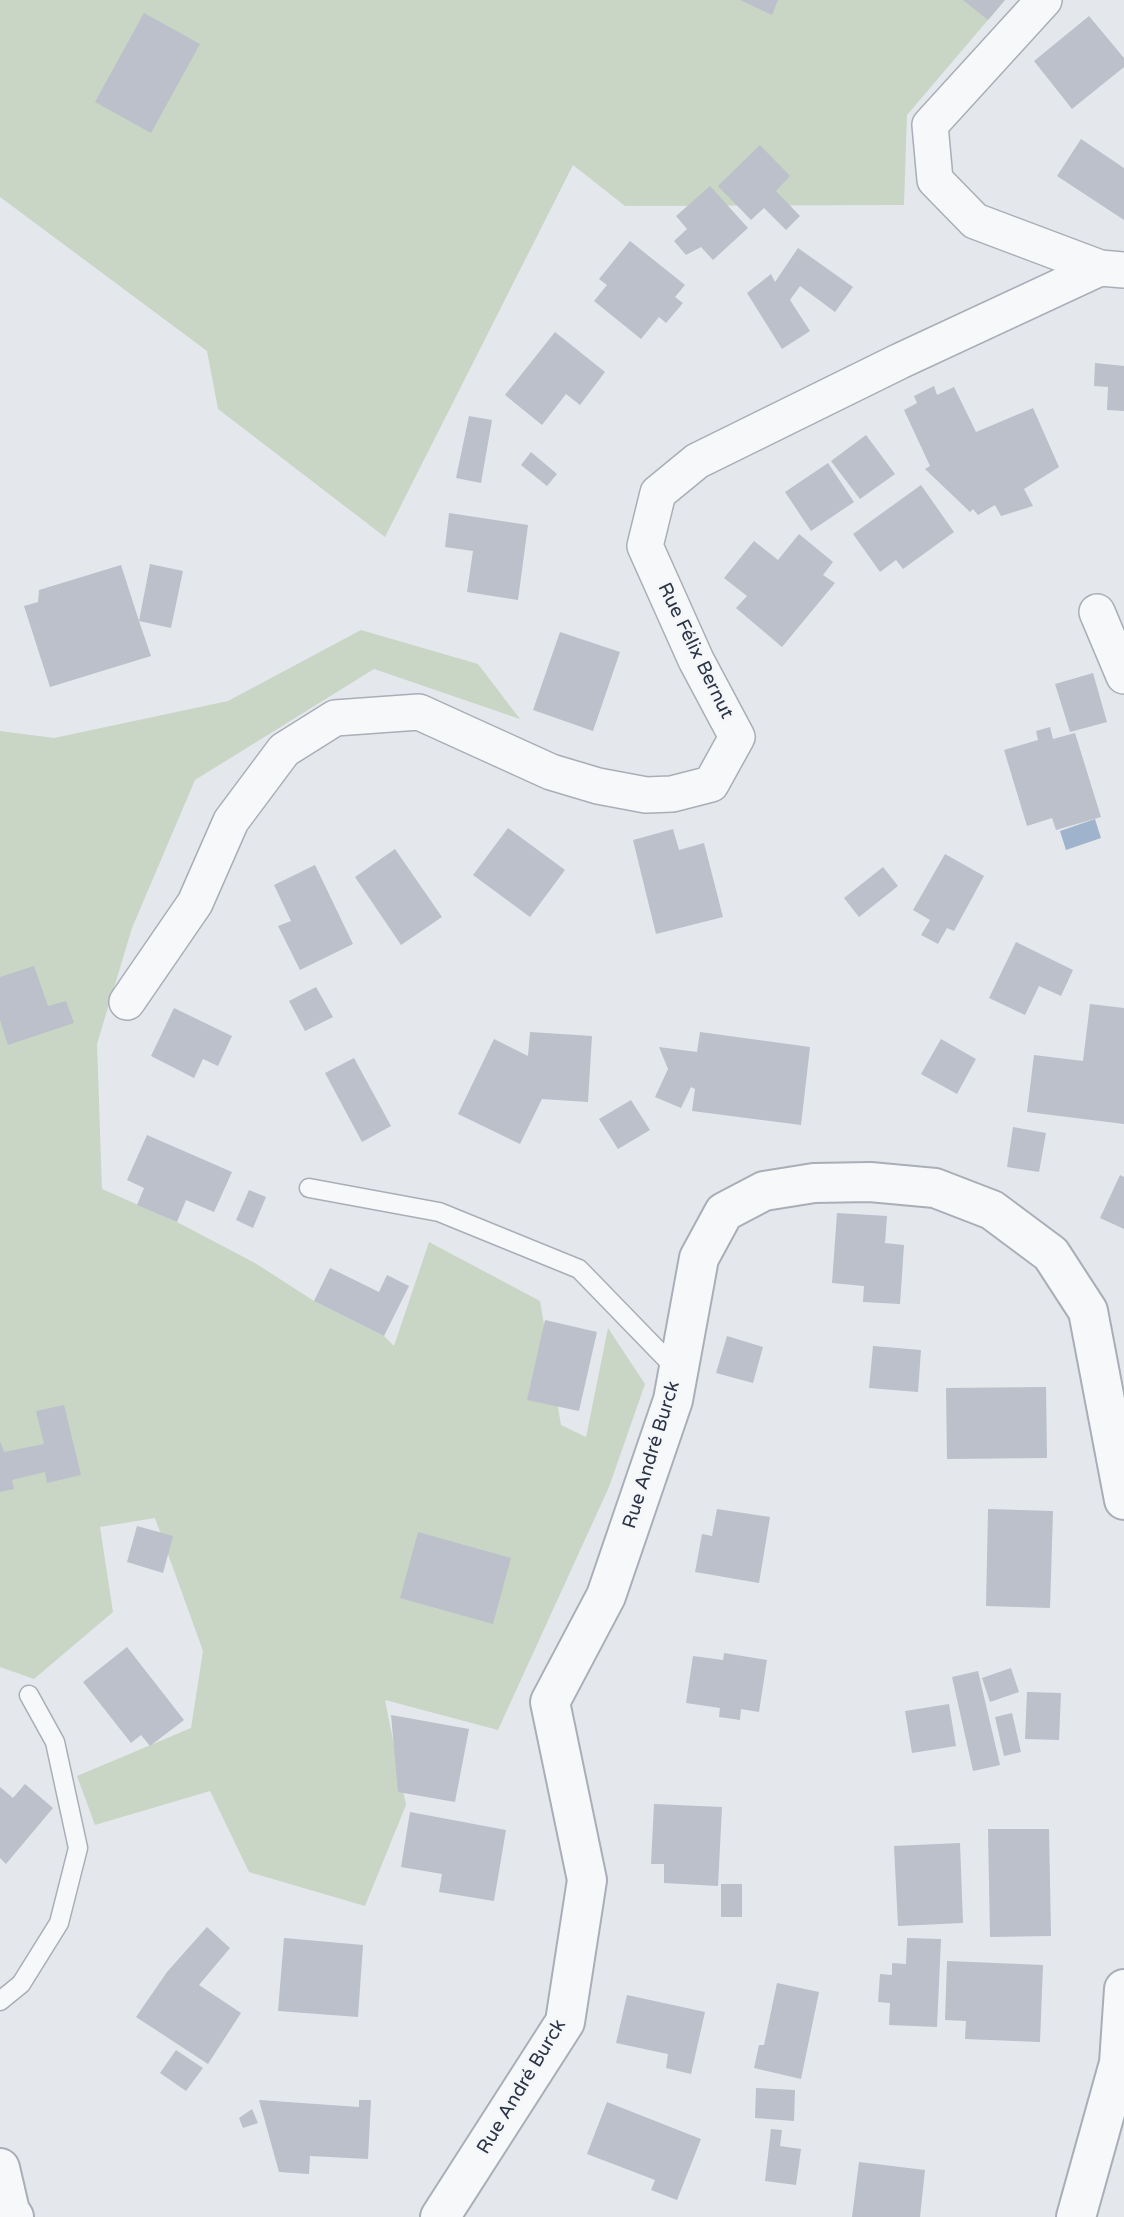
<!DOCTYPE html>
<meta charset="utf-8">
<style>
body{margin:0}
canvas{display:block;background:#e4e7ec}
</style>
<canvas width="1124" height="2217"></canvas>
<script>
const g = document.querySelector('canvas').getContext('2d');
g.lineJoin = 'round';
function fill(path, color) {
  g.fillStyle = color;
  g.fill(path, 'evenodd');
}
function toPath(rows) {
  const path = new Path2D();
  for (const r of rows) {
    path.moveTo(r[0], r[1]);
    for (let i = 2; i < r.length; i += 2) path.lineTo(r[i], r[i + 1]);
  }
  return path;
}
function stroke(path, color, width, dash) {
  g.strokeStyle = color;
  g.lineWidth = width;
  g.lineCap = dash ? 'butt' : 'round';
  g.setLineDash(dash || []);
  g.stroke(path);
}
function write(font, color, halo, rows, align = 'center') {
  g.font = font + ' "Varela Round",sans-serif';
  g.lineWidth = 5;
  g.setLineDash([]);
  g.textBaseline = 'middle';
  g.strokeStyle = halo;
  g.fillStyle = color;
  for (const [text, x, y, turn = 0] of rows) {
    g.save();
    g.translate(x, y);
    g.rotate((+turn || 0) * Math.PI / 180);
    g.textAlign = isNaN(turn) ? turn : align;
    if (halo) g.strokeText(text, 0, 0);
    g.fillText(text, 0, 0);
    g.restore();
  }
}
const green = toPath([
 [0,0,1005,0,907,115,904,205,625,206,573,165,385,537,218,409,207,351,0,197],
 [361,630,478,664,520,719,374,669,195,780,132,928,97,1044,102,1189,177,1222,255,1263,314,1301,384,1336,394,1346,429,1242,540,1301,561,1425,586,1437,608,1328,645,1384,609,1487,498,1730,385,1700,406,1805,365,1906,249,1872,210,1791,95,1825,77,1776,191,1728,203,1651,155,1518,100,1527,113,1612,34,1679,0,1667,0,731,54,738,228,701]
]);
const water = toPath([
 [1095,819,1101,838,1066,850,1060,831]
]);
const building = toPath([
 [740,0,778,0,772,15],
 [963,0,1005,0,988,20],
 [144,13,200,44,151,133,95,102],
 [1089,16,1124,58,1124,67,1072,109,1034,61],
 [1081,139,1124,168,1124,220,1057,176],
 [760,145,790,176,776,191,800,216,786,230,764,208,751,220,718,186],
 [710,186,748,228,713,260,701,247,686,255,674,241,687,229,676,216],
 [630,241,685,285,675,297,683,303,666,323,659,317,641,339,594,301,607,285,599,279],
 [798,248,853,287,835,312,800,286,790,300,810,331,782,349,747,293,771,274,775,282],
 [555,332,605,372,580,405,566,394,542,425,505,395],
 [1095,363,1124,366,1124,411,1107,410,1108,387,1094,386],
 [934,386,937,395,954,387,976,432,1033,408,1059,467,1024,489,1033,506,1001,516,995,505,978,515,973,509,970,512,925,469,930,466,904,410,917,403,914,396],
 [469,416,492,420,481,483,456,478],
 [866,435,895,474,860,499,831,461],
 [531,452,557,474,547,486,521,465],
 [828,463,854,502,811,531,785,492],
 [921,485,954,532,903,569,896,560,880,572,853,534],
 [449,513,528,525,518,600,467,592,473,551,445,547],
 [799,534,833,562,823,575,835,583,782,647,736,608,747,596,724,578,754,541,778,560],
 [150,564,183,571,171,628,139,621,151,656,50,687,24,606,38,602,39,590,121,565,139,621],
 [560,632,620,652,593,731,533,710],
 [1093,673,1107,722,1070,732,1055,684],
 [1050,727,1053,739,1075,733,1101,817,1056,830,1052,818,1027,826,1004,750,1038,740,1036,731],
 [508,828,565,870,530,917,473,875],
 [673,829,679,850,704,843,723,917,656,934,633,840],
 [395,849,442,917,401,945,355,877],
 [945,854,984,876,954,931,947,928,938,944,921,935,930,920,913,910],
 [315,865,353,944,300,970,278,926,291,921,274,885],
 [883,867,898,886,859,917,844,898],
 [1016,942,1073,970,1061,996,1039,986,1025,1015,989,998],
 [34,966,48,1006,66,1001,74,1023,8,1045,0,1020,0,977],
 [316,987,333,1017,305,1031,289,1001],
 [1090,1004,1124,1008,1124,1124,1027,1112,1034,1055,1083,1061],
 [174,1008,232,1036,218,1066,203,1059,194,1078,151,1056],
 [530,1032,592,1036,588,1102,542,1099,520,1144,458,1114,494,1039,528,1056],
 [700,1032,810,1047,801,1125,692,1111,695,1089,691,1087,681,1108,655,1097,668,1069,659,1047,697,1052],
 [941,1039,976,1059,957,1094,921,1074],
 [354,1058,391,1126,362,1142,325,1073],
 [631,1100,650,1130,618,1149,599,1119],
 [1013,1127,1046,1133,1039,1172,1007,1167],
 [147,1135,232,1172,214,1212,186,1200,177,1222,137,1205,144,1188,127,1180],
 [1120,1175,1124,1177,1124,1229,1100,1218],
 [249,1190,266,1197,253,1228,236,1220],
 [837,1213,887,1216,885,1243,904,1245,900,1304,863,1302,864,1286,832,1283],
 [330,1268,379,1292,387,1275,409,1286,384,1336,314,1301],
 [545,1320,597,1332,579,1411,527,1400],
 [727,1336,763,1347,753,1383,716,1373],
 [873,1346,921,1350,918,1392,869,1388],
 [1046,1387,1047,1458,947,1459,946,1388],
 [64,1405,81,1475,47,1483,45,1472,12,1480,14,1489,0,1492,0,1441,4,1452,44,1444,36,1411],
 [717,1509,770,1517,759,1583,695,1572,702,1534,712,1536],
 [988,1509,1053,1511,1050,1608,986,1606],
 [137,1526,173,1536,163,1573,127,1562],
 [418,1532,511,1558,493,1624,400,1598],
 [127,1647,184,1720,150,1746,141,1735,131,1743,83,1682],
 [724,1653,767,1660,759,1712,741,1709,740,1720,719,1717,720,1708,686,1703,693,1656,723,1660],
 [1011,1668,1019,1692,990,1702,982,1678],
 [978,1671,1000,1765,973,1771,952,1677],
 [1027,1692,1061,1693,1059,1740,1025,1739],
 [949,1704,956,1746,912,1753,905,1711],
 [1012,1713,1021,1752,1004,1756,995,1717],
 [391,1715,469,1729,455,1802,398,1792],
 [25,1784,53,1808,6,1864,0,1858,0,1787,13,1798],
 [654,1804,722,1807,718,1886,664,1883,664,1864,651,1864],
 [410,1812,506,1830,494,1901,439,1892,442,1874,401,1867],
 [988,1829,1049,1829,1051,1936,990,1937],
 [960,1843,963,1923,898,1926,894,1846],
 [721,1884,742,1884,742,1917,721,1917],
 [207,1927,230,1948,199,1985,241,2013,208,2064,136,2017,167,1972],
 [284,1938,363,1945,358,2017,278,2011],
 [907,1938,941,1939,937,2027,889,2025,890,2003,878,2002,880,1974,892,1975,892,1963,906,1964],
 [947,1961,1043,1965,1040,2042,965,2039,966,2021,945,2020],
 [777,1983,819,1992,801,2079,754,2068,759,2045,764,2045],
 [627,1995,705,2012,691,2074,666,2068,668,2054,616,2043],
 [176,2050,203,2068,186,2091,160,2073],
 [756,2088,795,2090,794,2121,755,2118],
 [259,2100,359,2107,359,2100,371,2100,368,2159,310,2156,309,2174,279,2172],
 [607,2102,701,2139,677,2200,651,2190,655,2180,587,2154],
 [252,2109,258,2123,243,2128,239,2118],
 [771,2129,782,2130,780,2146,801,2149,796,2185,765,2181],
 [859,2162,925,2170,920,2217,852,2217]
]);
const service = toPath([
 [309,1188,439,1212,579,1269,678,1371],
 [0,2001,21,1984,59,1923,78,1848,55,1742,29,1695]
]);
const minor = toPath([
 [1044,0,930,125,935,180,975,221,1100,268],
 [1097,612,1124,676],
 [127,1002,195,903,231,821,284,750,335,718,419,712,551,772,598,786,646,795,672,794,711,784,737,737,696,660,645,546,658,493,697,461,900,361,1100,268,1124,270]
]);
const tertiary = toPath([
 [0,2168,10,2211,14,2217],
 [440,2217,565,2022,587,1880,550,1702,606,1596,673,1400,699,1258,724,1212,764,1191,814,1183,870,1182,935,1188,992,1210,1051,1254,1088,1311,1124,1500],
 [1076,2217,1119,2063,1124,1989]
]);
const streetNames = [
 ["Rue Félix Bernut",695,651,64],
 ["Rue André Burck",652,1455,-73],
 ["Rue André Burck",522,2087,-59]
];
fill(green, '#c9d6c5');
fill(water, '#9fb4cc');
fill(building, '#bbc0ca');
stroke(service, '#a9aeb7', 21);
stroke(minor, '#a9aeb7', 38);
stroke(tertiary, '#a9aeb7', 42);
stroke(service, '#f7f8fa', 18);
stroke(minor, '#f7f8fa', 35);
stroke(tertiary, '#f7f8fa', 38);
write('19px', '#2b3445', '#f4f6f9', streetNames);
</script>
